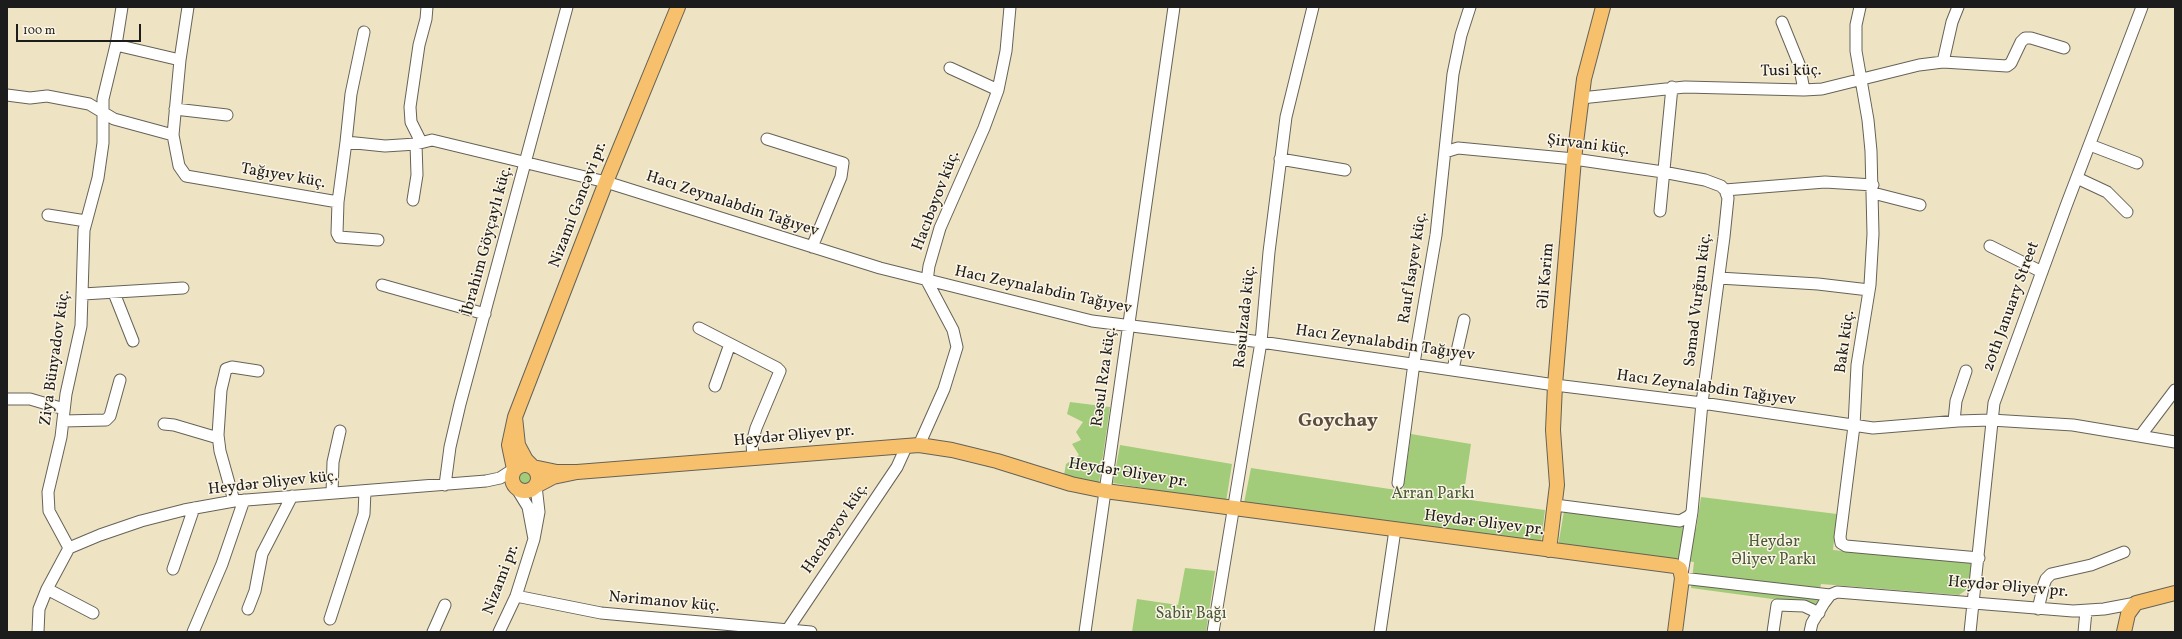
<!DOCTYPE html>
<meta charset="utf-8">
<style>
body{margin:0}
#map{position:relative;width:2182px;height:639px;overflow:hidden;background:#eee4c4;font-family:Vollkorn,serif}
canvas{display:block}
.frame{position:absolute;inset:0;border:8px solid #1c1c1c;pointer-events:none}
.scale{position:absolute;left:16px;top:24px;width:125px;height:18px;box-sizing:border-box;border:2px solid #1c1c1c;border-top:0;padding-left:5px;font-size:12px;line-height:14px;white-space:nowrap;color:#1c1c1c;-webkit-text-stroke:3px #fcf5e5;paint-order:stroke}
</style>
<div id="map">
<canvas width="2182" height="639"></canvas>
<div class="frame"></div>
<div class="scale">100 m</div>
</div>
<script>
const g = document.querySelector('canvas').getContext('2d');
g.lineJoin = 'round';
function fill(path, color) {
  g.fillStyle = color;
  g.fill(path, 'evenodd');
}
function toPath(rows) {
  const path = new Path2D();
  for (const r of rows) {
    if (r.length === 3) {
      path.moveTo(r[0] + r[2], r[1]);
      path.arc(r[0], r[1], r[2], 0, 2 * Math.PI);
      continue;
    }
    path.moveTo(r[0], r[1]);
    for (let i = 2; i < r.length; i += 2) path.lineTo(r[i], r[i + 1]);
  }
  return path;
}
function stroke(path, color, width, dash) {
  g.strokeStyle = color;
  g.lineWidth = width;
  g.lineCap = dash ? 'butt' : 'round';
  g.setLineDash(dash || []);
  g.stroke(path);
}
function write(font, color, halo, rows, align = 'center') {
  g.font = font + ' Vollkorn,serif';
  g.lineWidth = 3;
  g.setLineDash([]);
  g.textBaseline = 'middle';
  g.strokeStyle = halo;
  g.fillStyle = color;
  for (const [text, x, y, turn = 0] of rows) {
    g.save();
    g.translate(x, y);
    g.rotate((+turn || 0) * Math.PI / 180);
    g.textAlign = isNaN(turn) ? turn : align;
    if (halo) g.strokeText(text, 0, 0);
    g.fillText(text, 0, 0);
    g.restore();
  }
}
const green = toPath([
 [1070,402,1110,407,1099,483,1064,475,1066,464,1079,455,1072,444,1081,440,1076,432,1083,422,1067,414],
 [1411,434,1471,444,1463,499,1545,510,1541,542,1244,503,1251,468,1403,491],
 [1120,445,1232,464,1226,502,1113,483],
 [525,478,7],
 [1701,497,1837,514,1833,550,1974,563,1969,588,1959,595,1821,584,1817,605,1691,588,1694,562,1558,546,1564,511,1696,529],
 [1185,568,1215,571,1206,632,1132,632,1137,599,1178,605]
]);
const minor = toPath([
 [1860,7,1856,25,1856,51,1868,120,1871,151,1873,234,1870,285,1857,365,1854,426,1840,537,1841,543,1846,546,1979,558],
 [1782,22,1799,64,1804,90],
 [116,45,180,60],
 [1943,62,2007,66,2011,63,2021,42,2025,38,2031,38,2064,48],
 [950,68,998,90],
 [7,95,30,98,47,96,89,104,114,119,173,135,179,166,186,176,338,202,346,142,385,146,416,144,432,140,606,182,880,268,1092,321,1261,342,1555,385,1702,403,1873,428,1958,421,1991,420,2073,425,2175,442],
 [1581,98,1685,87,1804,90,1822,89,1919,65,1943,62,1952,22,1958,7],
 [175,109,227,115],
 [173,135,180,60,188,7],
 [767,139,843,163,841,177,812,247],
 [346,142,351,94,364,32],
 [421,142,411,122,410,107,419,45,426,19,427,7],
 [2090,145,2137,163],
 [1445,152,1458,148,1574,159,1663,172,1705,180,1721,186,1725,190,1728,198,1724,237,1702,403,1692,512,1689,516,1680,521,1555,505],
 [1280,159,1345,170],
 [2077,178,2107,192,2127,212],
 [1725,190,1825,182,1873,185],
 [1873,193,1920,205],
 [413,200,417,175,416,144],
 [338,202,337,233,339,237,378,240],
 [1660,211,1672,87],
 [48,215,86,221],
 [1990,246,2042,272],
 [1719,278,1818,284,1869,290],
 [382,285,485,314],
 [114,293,133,341],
 [83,294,183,288],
 [699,328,777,368,780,371,756,428,752,443,753,458],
 [1453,369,1464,320],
 [715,386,730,344],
 [7,399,30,399,64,409],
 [63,421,106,420,110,416,120,380],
 [1954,421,1956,401,1966,371],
 [164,424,174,425,218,438],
 [2141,435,2175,390],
 [919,445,944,389,957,347,953,330,927,281,929,266,940,228,984,128,998,90,1006,51,1010,7],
 [1398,483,1414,363,1436,235,1453,74,1461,35,1470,7],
 [445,485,450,447,460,404,567,7],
 [517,489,528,507,534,539,539,512,536,486],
 [332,493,333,462,340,431],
 [234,501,220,451,218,435,221,390,226,369,232,367,258,371],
 [69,548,100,535,141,521,184,510,234,501,486,481,500,478,514,469],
 [173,569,194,508],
 [1682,574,1692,512],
 [1682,578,1830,595],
 [47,589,93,613],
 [516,596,601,613,811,632],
 [248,609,255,591,262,554,292,496],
 [2038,609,2044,584,2046,579,2051,574,2091,565,2124,552],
 [330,619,364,514,365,491],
 [788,629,897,467,907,445],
 [38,632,39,609,47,589,69,548,49,511,48,492,61,437,66,394,81,326,84,230,98,178,103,143,103,99,116,45,122,7],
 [193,632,222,564,244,500],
 [433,632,445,605],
 [499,632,516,596,534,539],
 [1085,632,1174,7],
 [1213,632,1261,342,1269,252,1286,117,1313,7],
 [1380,632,1395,530],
 [1773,632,1777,605,1804,606,1819,613],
 [1810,632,1812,623,1824,603,1830,595,1837,592,2073,611,2104,609,2136,603],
 [1970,632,1994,403,2066,206,2142,7],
 [2084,632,2086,611]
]);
const major = toPath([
 [515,417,606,182,678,7],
 [525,478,13],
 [514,469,509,445,515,417,518,445,526,460,533,467,557,472,577,472,553,477,536,486],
 [577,472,919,445,952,450,997,461,1071,484,1105,491,1675,566,1680,569,1682,578,1675,632],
 [1549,550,1557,485,1553,430,1555,385,1574,159,1584,79,1603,7],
 [2124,632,2128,614,2136,603,2175,593]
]);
const streetNames = [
 ["Tusi küç.",1791,72,-1],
 ["Şirvani küç.",1588,146,7],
 ["Tağıyev küç.",283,177,10],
 ["Hacıbəyov küç.",937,201,-69],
 ["Nizami Gəncəvi pr.",579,205,-69],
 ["Hacı Zeynalabdin Tağıyev",732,205,18],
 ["İbrahim Göyçaylı küç.",488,241,-75],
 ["Rauf İsayev küç.",1414,268,-81],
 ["Əli Kərim",1547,276,-85],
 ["Hacı Zeynalabdin Tağıyev",1043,291,12],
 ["Səməd Vurğun küç.",1699,300,-83],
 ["20th January Street",2012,307,-70],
 ["Rəsulzadə küç.",1246,317,-84],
 ["Bakı küç.",1846,342,-82],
 ["Hacı Zeynalabdin Tağıyev",1385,344,8],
 ["Ziya Bünyadov küç.",56,358,-82],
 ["Rəsul Rza küç.",1105,377,-82],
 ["Hacı Zeynalabdin Tağıyev",1706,389,8],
 ["Heydər Əliyev pr.",794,437,-5],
 ["Heydər Əliyev pr.",1128,474,9],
 ["Heydər Əliyev küç.",273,484,-6],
 ["Heydər Əliyev pr.",1484,524,7],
 ["Hacıbəyov küç.",836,529,-56],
 ["Nizami pr.",502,580,-69],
 ["Heydər Əliyev pr.",2008,588,5],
 ["Nərimanov küç.",664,603,5]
];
const parkNames = [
 ["Arran Parkı",1433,495],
 ["Heydər",1774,543],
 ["Əliyev Parkı",1774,561],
 ["Sabir Bağı",1191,615]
];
const districtNames = [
 ["Goychay",1338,422]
];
fill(green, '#a2cc79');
stroke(minor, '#666257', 13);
stroke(major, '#666257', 16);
stroke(minor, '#fff', 11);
stroke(major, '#f7c06c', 14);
write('16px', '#1c1c1c', '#fcf5e5', streetNames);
write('16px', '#4b5a3d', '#fcf5e5', parkNames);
write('bold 20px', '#5c4e3f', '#fcf5e5', districtNames);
</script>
